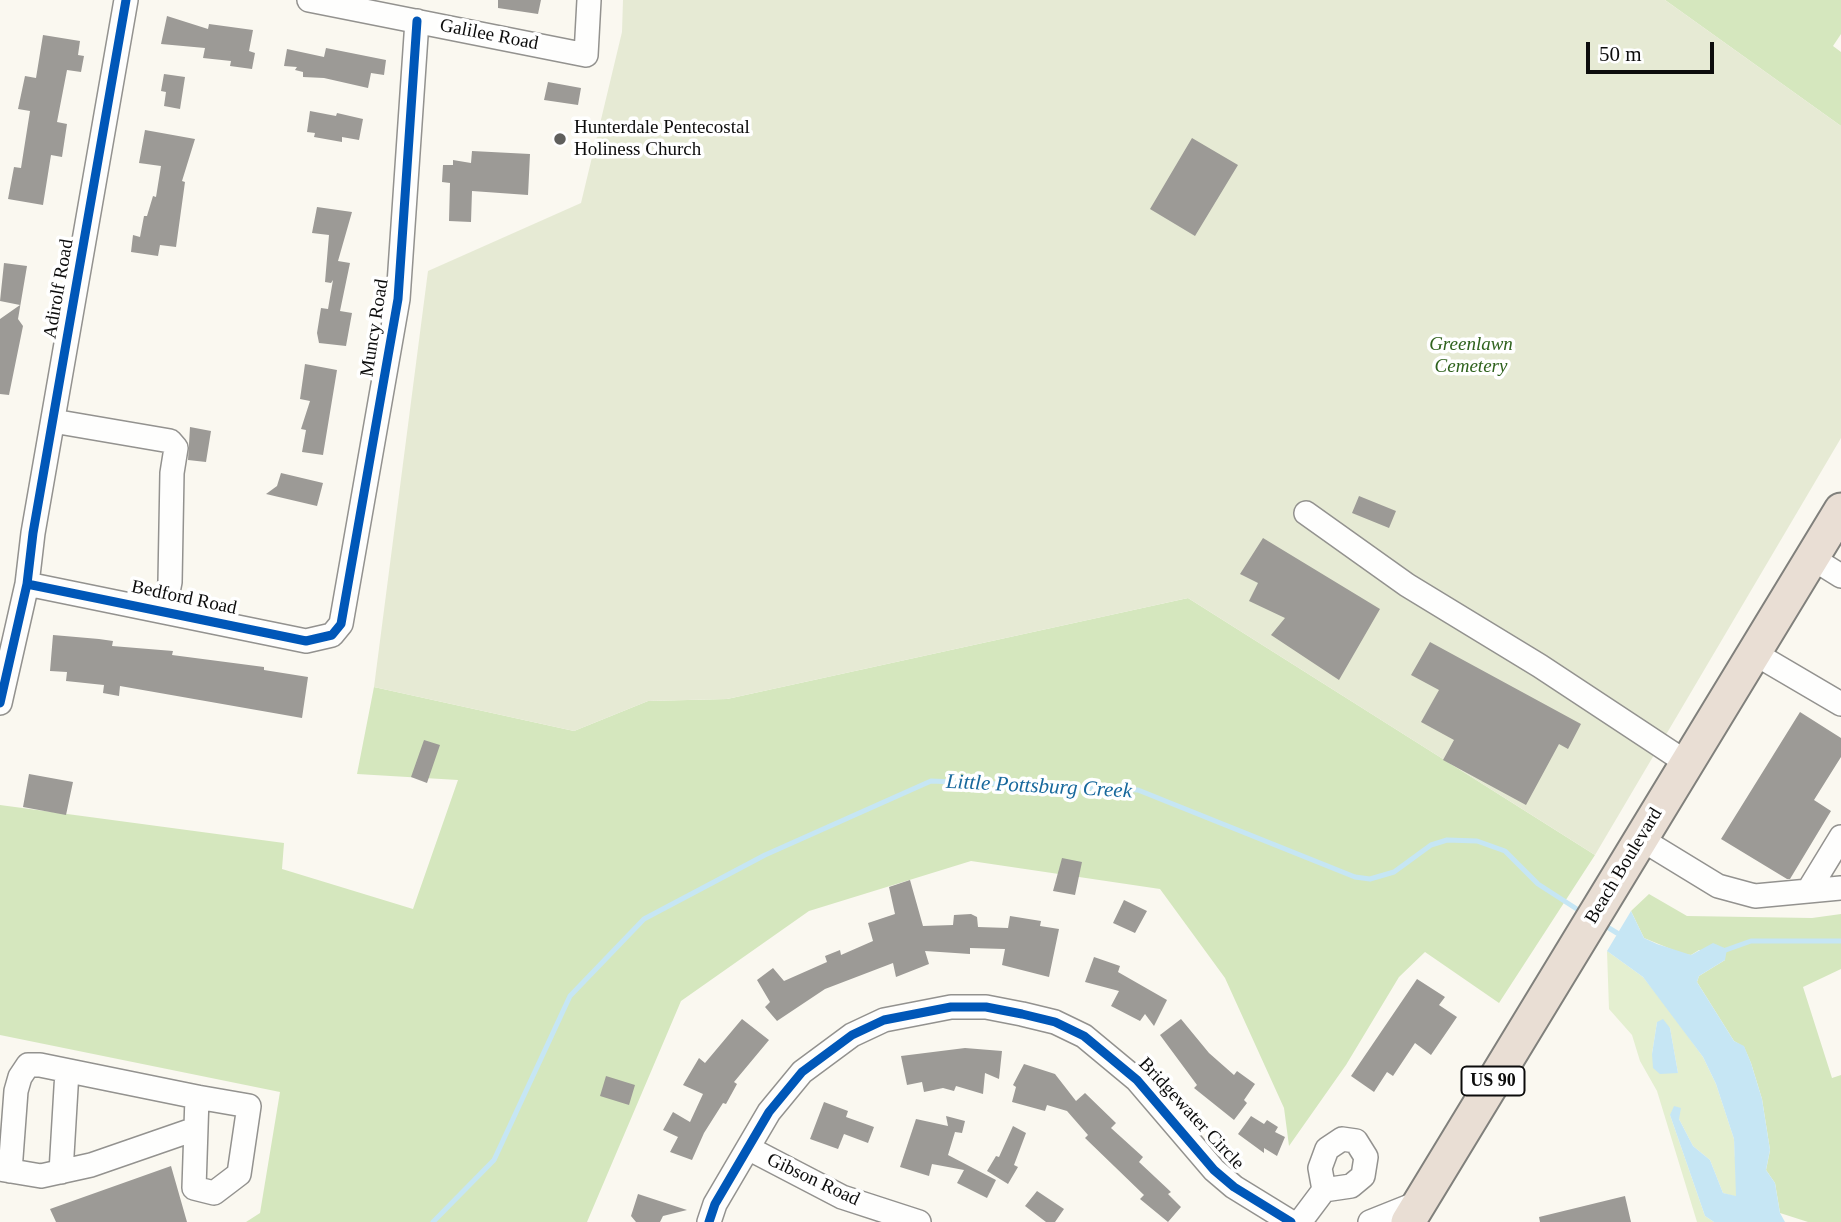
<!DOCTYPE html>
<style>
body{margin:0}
#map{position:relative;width:1841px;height:1222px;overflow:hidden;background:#faf8f0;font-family:Georgia,serif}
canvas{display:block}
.scale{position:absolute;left:1586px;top:42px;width:128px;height:32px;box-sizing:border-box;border:4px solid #0c0c0c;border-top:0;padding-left:9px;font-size:21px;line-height:24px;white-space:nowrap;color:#0c0c0c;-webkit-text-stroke:5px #fff;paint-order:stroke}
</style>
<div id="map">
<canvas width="1841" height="1222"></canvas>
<div class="scale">50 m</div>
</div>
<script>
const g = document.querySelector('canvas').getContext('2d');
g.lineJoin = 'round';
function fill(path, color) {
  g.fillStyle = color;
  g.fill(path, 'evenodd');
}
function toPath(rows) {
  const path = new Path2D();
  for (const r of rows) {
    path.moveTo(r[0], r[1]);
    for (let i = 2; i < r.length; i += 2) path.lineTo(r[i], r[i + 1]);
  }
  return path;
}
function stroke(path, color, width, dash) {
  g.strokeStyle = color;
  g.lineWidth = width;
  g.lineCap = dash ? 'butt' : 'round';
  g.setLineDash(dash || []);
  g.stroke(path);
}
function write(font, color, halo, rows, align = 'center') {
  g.font = font + ' Georgia,serif';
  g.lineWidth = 7;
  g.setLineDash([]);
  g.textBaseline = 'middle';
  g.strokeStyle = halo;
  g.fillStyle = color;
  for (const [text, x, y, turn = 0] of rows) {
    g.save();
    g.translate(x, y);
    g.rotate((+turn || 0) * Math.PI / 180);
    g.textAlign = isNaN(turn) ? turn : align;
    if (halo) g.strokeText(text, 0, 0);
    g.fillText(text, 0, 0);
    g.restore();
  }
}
const green = toPath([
 [1607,951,1643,977,1666,1006,1703,1057,1716,1084,1734,1139,1737,1197,1723,1193,1710,1160,1693,1146,1679,1119,1670,1115,1705,1216,1714,1222,1697,1222,1657,1091,1640,1061,1632,1035,1609,1009],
 [1657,1022,1670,1028,1678,1073,1670,1073,1652,1054]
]);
const forest = toPath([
 [1665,0,1841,0,1841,34,1833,46,1841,52,1841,126],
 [1188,598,1595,855,1499,1003,1425,952,1399,977,1346,1065,1289,1146,1284,1108,1225,978,1160,889,971,861,809,911,681,1001,587,1222,246,1222,260,1213,280,1092,0,1035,0,805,284,843,282,869,413,909,458,780,357,774,374,687,574,731,648,701,727,699],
 [1649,894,1687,916,1812,918,1841,914,1841,969,1803,987,1832,1078,1841,1075,1841,1222,1808,1222,1780,1213,1775,1183,1766,1170,1770,1150,1762,1099,1751,1063,1744,1047,1734,1041,1697,982,1699,976,1725,960,1699,950,1691,955,1683,954,1644,938,1631,911]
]);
const cemetery = toPath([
 [623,0,1665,0,1841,126,1841,438,1595,855,1188,598,727,699,648,701,574,731,374,687,428,271,581,203,622,32]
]);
const water = toPath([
 [1631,911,1644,938,1657,944,1691,955,1713,943,1727,949,1725,960,1699,976,1697,982,1734,1041,1744,1046,1751,1063,1762,1099,1770,1150,1766,1170,1775,1183,1780,1213,1785,1222,1714,1222,1705,1216,1670,1115,1674,1106,1681,1108,1679,1119,1693,1146,1710,1160,1723,1193,1736,1196,1734,1139,1716,1084,1703,1057,1643,977,1607,951],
 [1663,1019,1670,1028,1678,1073,1660,1074,1653,1068,1652,1054,1657,1022]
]);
const stream = toPath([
 [1604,925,1617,933],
 [1723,951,1751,941,1841,941],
 [433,1222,494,1160,570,996,644,919,765,855,931,781,1138,790,1355,877,1370,879,1394,872,1431,845,1447,840,1477,841,1505,851,1538,884,1583,913]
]);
const building = toPath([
 [498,0,541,0,538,14,498,8],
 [167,16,208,29,209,24,253,30,249,51,255,53,252,69,230,66,231,61,203,58,205,48,161,44],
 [43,35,80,41,78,55,84,56,81,72,67,70,57,122,67,124,62,157,51,155,43,205,8,199,14,167,21,168,30,111,18,109,25,76,36,78],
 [326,48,386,60,384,75,371,73,368,88,324,78,303,77,303,72,295,70,297,67,284,66,287,49,324,57],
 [164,74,185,77,180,109,164,106,166,92,161,91],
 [548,82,581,88,578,105,544,100],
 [310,111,336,116,337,113,363,119,359,140,342,137,342,142,314,137,315,133,307,132],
 [145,130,195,139,182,181,185,182,176,247,160,245,158,256,131,252,133,235,140,237,144,216,147,216,153,196,156,197,161,166,139,163],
 [1192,138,1238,165,1195,236,1150,209],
 [472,151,530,154,528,195,472,191,471,222,449,221,450,183,442,182,443,165,453,165,453,160,471,163],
 [317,207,352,212,338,261,350,263,340,311,352,313,346,346,319,343,317,333,321,308,328,309,333,280,331,283,325,282,329,235,312,233],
 [4,263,27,266,18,319,23,326,9,395,0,394,0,319,20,305,0,301],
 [305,364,337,370,323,455,302,452,306,430,301,429,310,401,300,399],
 [190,427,211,431,206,462,188,460],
 [281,473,323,483,317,506,266,494,277,486],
 [1359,496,1396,511,1389,528,1352,513],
 [1263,538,1380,609,1339,680,1271,635,1285,618,1249,601,1258,583,1240,574],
 [53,635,99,639,113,641,112,646,173,651,172,655,264,667,264,670,308,677,302,718,120,686,119,696,103,693,104,685,66,681,67,672,50,671],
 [1430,642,1581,724,1568,749,1559,744,1526,805,1443,760,1454,740,1421,722,1439,690,1411,675],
 [1800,712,1841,738,1841,757,1814,800,1831,811,1790,879,1787,879,1721,839],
 [424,740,440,745,427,783,411,777],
 [29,774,73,782,66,815,23,807],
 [1062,858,1082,862,1075,895,1053,891],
 [910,880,923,926,953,925,954,915,971,914,977,917,978,927,1008,928,1010,916,1041,921,1040,926,1059,929,1049,977,1002,965,1005,949,970,948,970,954,925,951,929,964,896,977,893,963,825,989,777,1021,765,1007,770,1002,757,980,773,968,784,981,827,962,825,956,840,950,841,955,873,941,868,923,895,914,889,887],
 [1124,900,1147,911,1135,933,1113,923],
 [1094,957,1120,966,1118,972,1167,1000,1154,1026,1145,1014,1140,1021,1111,1006,1119,991,1085,982],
 [1417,979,1445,997,1439,1005,1457,1017,1431,1055,1415,1043,1393,1076,1387,1072,1374,1092,1351,1076],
 [742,1019,769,1040,734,1082,737,1084,726,1104,723,1103,704,1133,692,1160,670,1152,678,1137,663,1130,673,1112,690,1122,703,1094,683,1085,699,1058,705,1063],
 [1181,1019,1209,1053,1234,1075,1237,1071,1255,1084,1244,1100,1247,1103,1234,1120,1194,1088,1197,1085,1160,1035],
 [965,1048,1002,1051,999,1079,985,1073,983,1094,956,1086,954,1091,943,1088,924,1092,922,1082,907,1085,901,1056],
 [1024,1064,1055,1074,1076,1101,1085,1093,1116,1123,1111,1128,1143,1157,1139,1162,1171,1192,1168,1194,1181,1207,1168,1222,1140,1199,1144,1195,1085,1138,1088,1135,1067,1111,1047,1105,1045,1111,1012,1102,1016,1087,1013,1085],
 [606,1076,635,1085,629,1105,600,1096],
 [824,1102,848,1111,846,1117,874,1127,868,1143,844,1134,838,1149,810,1139],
 [946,1116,965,1121,962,1133,955,1132,948,1155,996,1180,987,1198,957,1183,964,1170,932,1164,929,1176,900,1167,916,1119,948,1126],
 [1251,1116,1264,1124,1267,1120,1278,1127,1275,1132,1285,1137,1277,1156,1264,1148,1264,1153,1238,1134],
 [1013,1126,1026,1133,1014,1165,1018,1167,1008,1184,987,1171,996,1156,999,1157],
 [171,1166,187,1222,56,1222,50,1209],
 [1037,1191,1064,1209,1055,1222,1046,1222,1025,1206],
 [638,1194,687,1210,663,1216,660,1222,636,1222,631,1216],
 [1625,1196,1631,1222,1540,1222,1539,1217]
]);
const minor = toPath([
 [309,0,586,55,589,0],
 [53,421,170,441,176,448,172,473,170,582,164,612],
 [1306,513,1407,585,1540,666,1687,763],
 [1812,558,1841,576],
 [27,584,306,641,332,635,341,624,398,299,417,21],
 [1754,653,1841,704],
 [0,703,27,584,33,533,126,0],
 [1641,839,1718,886,1755,896,1841,888],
 [1808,891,1841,837],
 [197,1097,249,1106,239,1174,214,1193,194,1188,197,1097],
 [748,1148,842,1197,919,1222],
 [0,1169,41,1176,91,1165,195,1129],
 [10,1171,16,1091,20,1077,28,1065,40,1065,197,1097],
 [61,1172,67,1071],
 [709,1222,715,1204,769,1112,802,1072,852,1035,884,1020,951,1007,986,1007,1022,1014,1055,1022,1084,1036,1137,1080,1214,1170,1234,1187,1291,1222],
 [1300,1222,1324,1190,1351,1186,1363,1176,1366,1157,1356,1141,1342,1139,1327,1149,1320,1168,1324,1190],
 [1370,1222,1420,1202]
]);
const highway = toPath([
 [1408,1222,1841,510]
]);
const cycleway = toPath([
 [27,584,306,641,332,635,341,624,398,299,417,21],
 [0,703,27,584,33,533,126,0],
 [709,1222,715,1204,769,1112,802,1072,852,1035,884,1020,951,1007,986,1007,1022,1014,1055,1022,1084,1036,1137,1080,1214,1170,1234,1187,1291,1222]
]);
const markers = [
 [560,139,7,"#5f5f5c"]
];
const shields = [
 [1493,1081,63]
];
const shieldNames = [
 ["US 90",1493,1081]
];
const streetNames = [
 ["Galilee Road",489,35,11],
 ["Adirolf Road",59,289,-80],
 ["Muncy Road",375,328,-81],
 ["Bedford Road",184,598,12],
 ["Beach Boulevard",1624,866,-59],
 ["Bridgewater Circle",1191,1114,47],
 ["Gibson Road",813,1180,25]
];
const poiNames = [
 ["Hunterdale Pentecostal",574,128],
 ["Holiness Church",574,150]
];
const parkNames = [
 ["Greenlawn",1471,345],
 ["Cemetery",1471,367]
];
const waterNames = [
 ["Little Pottsburg Creek",1039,787,3]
];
fill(green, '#e4efd0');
fill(forest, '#d5e7be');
fill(cemetery, '#e6ead4');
fill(water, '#c6e6f4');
stroke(stream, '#c6e6f4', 5);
fill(building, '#9c9a96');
stroke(minor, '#93928f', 26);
stroke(highway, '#80807c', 37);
stroke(minor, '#fefefd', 23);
stroke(highway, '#e9ded4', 33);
stroke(cycleway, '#0057b8', 9);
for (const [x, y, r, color] of markers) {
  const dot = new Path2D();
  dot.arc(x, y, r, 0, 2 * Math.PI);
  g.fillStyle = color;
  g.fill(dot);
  stroke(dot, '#fff', 2.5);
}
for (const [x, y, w] of shields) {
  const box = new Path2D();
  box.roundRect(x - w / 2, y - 14.5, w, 29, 5);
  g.fillStyle = '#fff';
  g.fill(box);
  stroke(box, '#0c0c0c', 2);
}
write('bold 18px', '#0c0c0c', null, shieldNames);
write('19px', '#0c0c0c', '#fff', streetNames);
write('19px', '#0c0c0c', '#fff', poiNames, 'left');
write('italic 19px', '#2f621d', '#fff', parkNames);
write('italic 21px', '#17689c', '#fff', waterNames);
</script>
